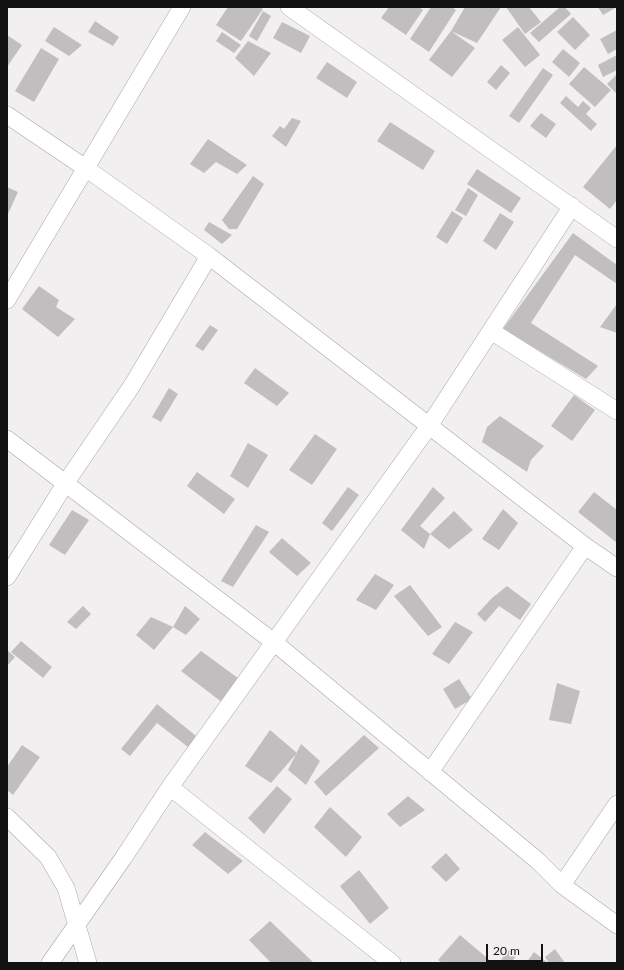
<!DOCTYPE html>
<style>
body{margin:0}
#map{position:relative;width:624px;height:970px;overflow:hidden;background:#f2eff0;font-family:Lato,sans-serif}
canvas{display:block}
.frame{position:absolute;inset:0;border:8px solid #131212;pointer-events:none}
.scale{position:absolute;left:486px;top:944px;width:57px;height:18px;box-sizing:border-box;border:2px solid #131212;border-top:0;padding-left:5px;font-size:12px;line-height:14px;white-space:nowrap;color:#131212;-webkit-text-stroke:3px #f2eff0;paint-order:stroke}
</style>
<div id="map">
<canvas width="624" height="970"></canvas>
<div class="frame"></div>
<div class="scale">20 m</div>
</div>
<script>
const g = document.querySelector('canvas').getContext('2d');
g.lineJoin = 'round';
function fill(path, color) {
  g.fillStyle = color;
  g.fill(path, 'evenodd');
}
function toPath(rows) {
  const path = new Path2D();
  for (const r of rows) {
    path.moveTo(r[0], r[1]);
    for (let i = 2; i < r.length; i += 2) path.lineTo(r[i], r[i + 1]);
  }
  return path;
}
function stroke(path, color, width, dash) {
  g.strokeStyle = color;
  g.lineWidth = width;
  g.lineCap = dash ? 'butt' : 'round';
  g.setLineDash(dash || []);
  g.stroke(path);
}
const building = toPath([
 [228,7,260,7,263,9,241,41,216,25],
 [389,7,419,7,423,10,406,35,381,18],
 [431,7,452,7,456,10,429,52,410,39],
 [465,7,501,7,477,43,451,31],
 [506,7,529,7,541,22,525,34],
 [560,7,565,7,571,14,539,42,530,33],
 [598,7,617,7,603,15],
 [263,11,271,16,257,41,249,36],
 [573,17,590,35,575,50,557,32],
 [95,21,119,37,113,46,88,32],
 [282,22,310,36,301,53,273,38],
 [54,27,82,45,69,56,45,41],
 [518,27,540,55,525,67,502,40],
 [617,30,617,49,608,54,600,39],
 [451,31,475,48,452,77,429,60],
 [222,32,241,45,234,53,216,41],
 [7,35,22,45,7,67],
 [248,41,271,53,254,76,235,58],
 [41,48,59,59,34,102,15,91],
 [563,49,580,63,569,77,552,62],
 [617,55,617,70,603,77,598,65],
 [327,62,357,82,347,98,316,78],
 [501,65,510,73,496,90,487,82],
 [584,67,611,90,595,107,569,84],
 [543,68,553,75,519,123,509,116],
 [617,74,617,94,607,84],
 [566,96,578,107,583,101,591,108,586,114,597,124,591,131,560,103],
 [541,113,556,124,546,138,530,126],
 [292,118,301,121,286,147,272,136,280,126,284,129],
 [390,122,435,151,423,170,377,141],
 [208,139,247,165,237,174,216,162,204,173,190,164],
 [617,145,617,200,610,209,583,187],
 [477,169,521,198,511,213,467,184],
 [253,176,264,184,237,229,229,229,222,220],
 [7,187,18,192,7,216],
 [468,188,478,195,466,216,455,210],
 [452,211,463,218,447,244,436,237],
 [500,213,514,222,496,250,483,241],
 [209,222,232,235,222,244,204,230],
 [573,233,617,265,617,284,575,255,531,323,598,366,586,379,503,329],
 [39,286,59,300,56,307,75,319,58,337,22,309],
 [617,304,617,333,600,327],
 [210,325,218,330,203,351,195,346],
 [255,368,289,393,277,406,244,383],
 [169,388,178,394,161,422,152,417],
 [574,395,595,410,572,441,551,426],
 [500,416,544,446,531,460,527,472,482,442,487,427],
 [315,434,337,449,312,485,289,470],
 [248,443,268,455,248,488,230,476],
 [197,472,235,499,224,514,187,486],
 [348,487,359,495,332,531,322,523],
 [433,487,445,498,420,526,430,534,424,549,401,530],
 [594,492,617,510,617,543,578,512],
 [503,509,518,523,499,550,482,539],
 [72,510,89,520,65,555,49,545],
 [454,511,473,530,449,549,430,534],
 [256,525,269,532,233,587,221,581],
 [282,538,311,563,297,576,269,552],
 [375,574,394,585,376,610,356,600],
 [410,585,442,627,428,636,394,596],
 [507,586,531,604,520,620,499,606,485,622,477,614,492,598],
 [83,606,91,614,76,629,67,622],
 [185,606,200,619,186,635,173,627],
 [151,617,173,627,154,650,136,635],
 [455,622,473,632,449,664,432,654],
 [21,641,52,667,43,678,11,652],
 [7,650,15,657,7,666],
 [201,651,242,681,223,703,181,671],
 [459,679,472,699,455,709,443,689],
 [557,683,580,691,571,724,549,720],
 [157,704,196,736,188,747,157,723,130,756,121,749],
 [270,730,297,753,271,783,245,766],
 [364,735,379,748,326,796,314,782],
 [301,744,320,761,306,785,288,770],
 [22,745,40,757,13,795,7,790,7,767],
 [277,786,292,799,264,834,248,818],
 [408,796,425,810,400,827,387,814],
 [330,807,362,837,346,857,314,827],
 [205,832,243,861,228,874,192,845],
 [446,853,460,869,446,882,431,867],
 [359,870,389,908,370,924,340,886],
 [270,921,314,963,271,963,249,940],
 [460,935,493,963,442,963,438,960],
 [555,949,565,963,549,963,545,957],
 [508,950,516,956,511,963,499,963],
 [534,952,548,963,526,963]
]);
const minor = toPath([
 [289,7,617,239],
 [7,115,87,169,209,256,585,546,617,568],
 [7,300,182,7],
 [491,331,617,411],
 [7,439,275,643,538,861,562,885,617,925],
 [7,577,65,484,133,384,209,256],
 [430,772,585,546],
 [170,787,392,963],
 [7,817,48,857,66,888,88,963],
 [562,885,617,804],
 [50,963,124,857,170,787,429,426,572,206]
]);
fill(building, '#c1bebf');
stroke(minor, '#a8a5a6', 18);
stroke(minor, '#fff', 17);
</script>
